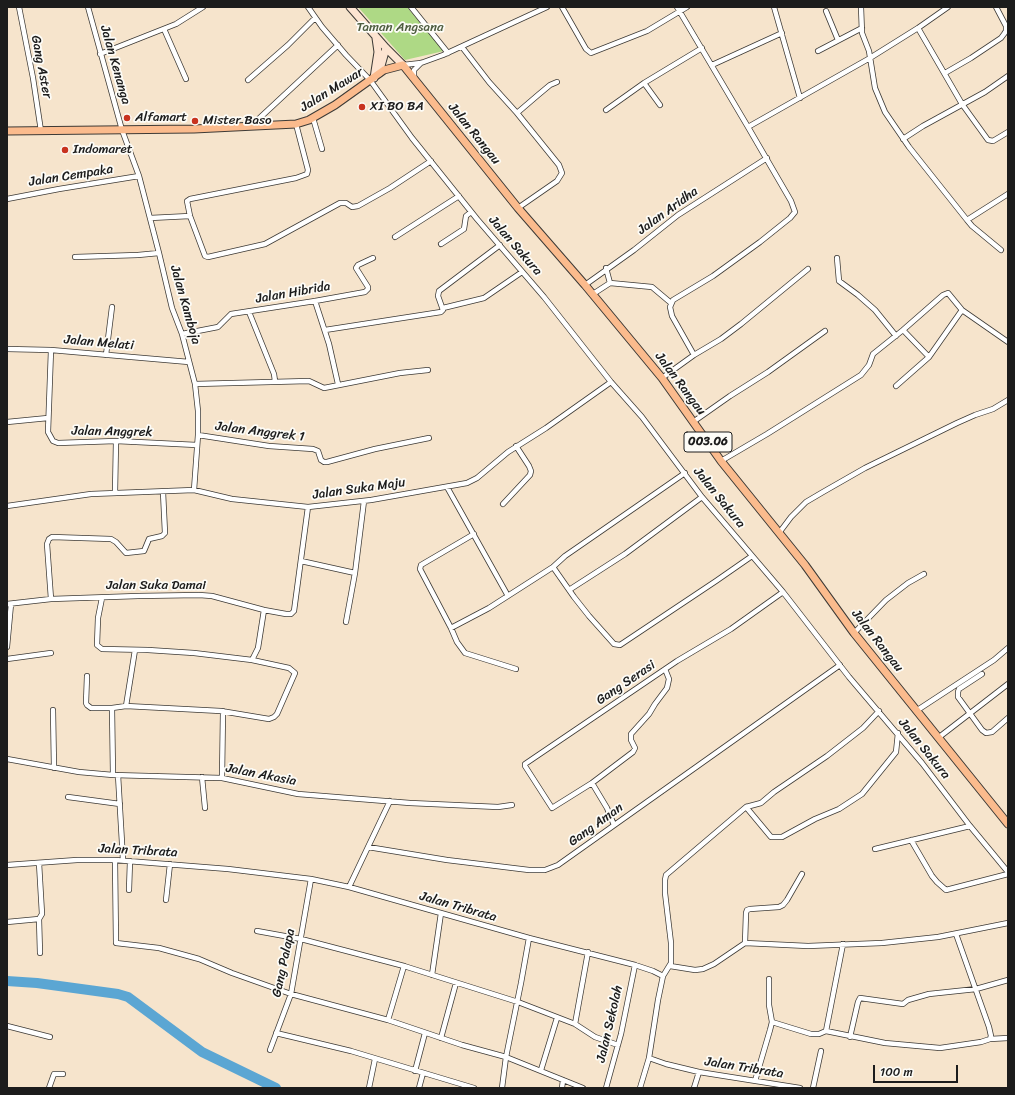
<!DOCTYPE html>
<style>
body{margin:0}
#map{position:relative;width:1015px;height:1095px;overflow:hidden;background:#f6e4cc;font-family:Sriracha,sans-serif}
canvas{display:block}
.frame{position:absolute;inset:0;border:8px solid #1c1c1c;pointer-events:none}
.scale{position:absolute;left:873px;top:1065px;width:85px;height:18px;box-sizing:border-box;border:2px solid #1c1c1c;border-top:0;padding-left:5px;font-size:12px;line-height:14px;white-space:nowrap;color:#1c1c1c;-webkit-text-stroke:3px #fdfcf7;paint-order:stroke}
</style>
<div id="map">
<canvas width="1015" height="1095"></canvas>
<div class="frame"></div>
<div class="scale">100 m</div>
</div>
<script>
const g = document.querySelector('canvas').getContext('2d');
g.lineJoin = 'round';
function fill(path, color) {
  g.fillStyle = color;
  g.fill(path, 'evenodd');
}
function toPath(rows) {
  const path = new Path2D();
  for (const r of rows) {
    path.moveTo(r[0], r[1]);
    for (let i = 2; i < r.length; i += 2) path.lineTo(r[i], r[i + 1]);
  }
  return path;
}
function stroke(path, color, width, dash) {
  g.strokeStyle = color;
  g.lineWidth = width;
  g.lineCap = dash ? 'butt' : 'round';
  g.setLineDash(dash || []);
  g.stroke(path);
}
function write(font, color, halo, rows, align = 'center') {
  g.font = font + ' Sriracha,sans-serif';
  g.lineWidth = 3.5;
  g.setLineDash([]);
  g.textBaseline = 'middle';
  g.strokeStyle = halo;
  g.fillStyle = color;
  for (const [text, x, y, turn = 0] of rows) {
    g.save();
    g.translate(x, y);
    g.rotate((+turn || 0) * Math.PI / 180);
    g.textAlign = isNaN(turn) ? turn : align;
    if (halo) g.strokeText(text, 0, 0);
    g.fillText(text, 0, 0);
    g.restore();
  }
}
const green = toPath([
 [358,7,407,7,444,51,405,60]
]);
const river = toPath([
 [7,981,37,983,118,994,128,997,202,1052,276,1088]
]);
const street = toPath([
 [19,7,33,78,41,131],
 [88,7,122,130,139,176,159,253,172,308,182,334,195,384,198,411,198,435,194,490],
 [308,7,322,27,346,55,370,80,412,138,477,219,544,297,611,382,642,417,702,497,783,592,849,677,922,763,970,826,1008,872],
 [411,7,448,53],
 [562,7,586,49,591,53,647,31,687,7],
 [677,7,748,127,870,58,918,28,948,7],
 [774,7,800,98],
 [861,7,862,33,869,51,875,88,885,112,909,147,967,220,972,226,1001,250],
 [826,11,838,40],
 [918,28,962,104,988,140,993,141,1008,132],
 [164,29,186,79],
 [462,47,489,82,517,113,538,95,550,85,557,82],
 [818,51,862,28],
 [100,54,176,24,203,7],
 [403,65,421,63,443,55,547,7],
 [712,65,782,33],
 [945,73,971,58,1001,38,1004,34,1006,31,1006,26,996,7],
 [414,78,414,70,421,63],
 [248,80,288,45,315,18],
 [660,105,644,83,702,48],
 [606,110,644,83],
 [517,113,559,165,562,173,557,181,518,208],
 [313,118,322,149],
 [296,124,308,170,307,174,296,178,190,199,187,201,190,216,205,256,208,257,265,244,340,203,346,203,352,207,358,206,390,188,431,161],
 [251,126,338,45],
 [903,139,923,126,985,92,1008,76],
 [7,199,59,189,139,176],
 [150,218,190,216],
 [967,220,1008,194],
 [395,237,459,196],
 [441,244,464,229,466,216,471,212],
 [75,257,138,255,159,253],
 [837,258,839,281,858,295,875,310,896,336],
 [610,283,652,287,671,303],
 [585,285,634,250,678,215,767,158],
 [593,294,610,283,606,268],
 [315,301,329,344,338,384],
 [443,308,484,298,522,272],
 [249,312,274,374,275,381],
 [325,330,441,312,443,310,438,296,439,291,500,245],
 [903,330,943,295,948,293,962,310,1008,342],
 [182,334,218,327,231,314,315,301,365,292,368,289,368,287,356,268,358,265,373,258],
 [7,349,51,350,189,362],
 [51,350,48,432,53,441,58,443,116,441,197,445],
 [106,355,112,307],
 [694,355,672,316,670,307,673,300,713,276,760,242,790,218,795,212,791,201,748,127],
 [662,378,694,355,721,339,741,324,808,269],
 [195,384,309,381,324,388,400,373,428,370],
 [896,386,929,357,962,310],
 [7,422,48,418],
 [693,422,730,396,768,372,825,331],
 [198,435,269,446,313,449,318,451,321,460,324,462,327,462,375,449,429,438],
 [721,461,767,434,861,375,869,365,873,354,903,330,929,357],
 [685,473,565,556,553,567,574,597,589,616,614,644,620,645,716,581,752,556],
 [447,487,508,596],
 [115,493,116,441],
 [503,504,530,475,531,471,529,466,516,446],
 [7,506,91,494,194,490,232,499,308,507,371,500,467,483,477,478,508,452,546,428,611,382],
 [779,533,791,517,806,502,823,492,865,468,957,423,975,415,993,409,1008,400],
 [474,534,421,565,420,569,451,628,457,642,465,653,516,669],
 [301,561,355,573],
 [569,590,625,554,702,497],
 [102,598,98,618,97,645,102,649,148,650,194,653,252,660,258,648,264,610],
 [51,599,47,544,49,539,52,537,111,539,116,542,126,553,144,551,149,539,162,536,165,533,163,492],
 [7,604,51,599,138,596,199,595,212,596,264,610,286,614,291,614,294,611,308,507],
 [346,622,355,573,364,501],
 [451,628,489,608,553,567],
 [854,633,886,600,908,583,924,574],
 [7,647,11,604],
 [7,659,51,653],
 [982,674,959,689,958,692,958,697,982,730,986,733,992,732,1008,718],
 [87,676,86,703,87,705,91,708,112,708],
 [126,706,135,650],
 [53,710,54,768],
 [916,711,994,660,1008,648],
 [938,738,1008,684],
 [7,759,79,772,113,775,222,778,298,794,410,803,498,807,512,805],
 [113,775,112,708,126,706,221,711,269,719,274,717,277,714,295,673,289,668,252,660],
 [118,775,123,860],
 [202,777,205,808],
 [222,778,223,711],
 [592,783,633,752,635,748,631,740,631,734,649,714,655,704,667,688,669,679,665,669],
 [68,797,120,804],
 [746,807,771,837,782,837,815,819,839,809,862,794,896,752,898,733],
 [614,825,607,808,592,783,552,808,525,766,525,764,677,661,731,629,783,592],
 [911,840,932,876,937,882,946,890,1008,874],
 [368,847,390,801],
 [875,849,970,826],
 [115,860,116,943,159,948,199,959,232,973,291,994,388,1020,462,1045,506,1057,583,1088],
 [39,863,42,914,39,919,40,953],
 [7,865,77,860,115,860,228,869,311,879,349,887,529,938,635,965,653,971,663,976,658,1000,649,1058,666,1064,699,1072,800,1088],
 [349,887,368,847,447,860,529,870,545,870,558,865,840,665],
 [129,890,130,861],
 [166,900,170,864],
 [7,922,39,919],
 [257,931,301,939,404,966,518,1002,575,1024,588,952],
 [745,943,808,946,882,943,938,937,1008,923],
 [670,966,695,970,703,969,714,964,745,943,746,913,747,910,750,909,779,907,783,905,787,900,802,874],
 [432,975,441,913],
 [663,976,671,963,671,943,665,893,665,880,666,875,746,807,761,803,774,792,827,756,863,728,879,711],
 [388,1020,404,966],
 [772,1022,811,1034,819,1034,826,1031,885,1043,940,1048,981,1042,990,1039,991,1036,989,1027,956,934],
 [575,1024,595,1037,618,1045],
 [7,1026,50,1037],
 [826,1031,843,944],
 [276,1033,351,1051,474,1088],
 [850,1037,858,1002,860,998,903,1004,908,1000,929,994,976,989,1008,980],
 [441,1038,456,983],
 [990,1039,1008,1038],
 [270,1050,291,994,311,879],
 [541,1070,557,1018],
 [415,1071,425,1033],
 [755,1081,770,1030,772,1022,769,1005,769,979],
 [49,1088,54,1074,63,1074],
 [369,1088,375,1059],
 [419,1088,423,1073],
 [502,1088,506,1057,521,983,529,938],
 [562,1088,563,1080],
 [606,1088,621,1034,635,965],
 [640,1088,649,1058],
 [694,1088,699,1072],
 [813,1088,821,1051]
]);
const secondary = toPath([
 [350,7,386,48,403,65],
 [379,73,386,48],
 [374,78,378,52,376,38]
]);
const primary = toPath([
 [7,131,194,129,296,124,309,120,335,105,384,70,403,65,518,208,585,285,662,378,721,461,805,565,854,633,1008,824]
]);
const markers = [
 [362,107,4,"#c8321e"],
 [127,118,4,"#c8321e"],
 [195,121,4,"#c8321e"],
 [65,150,4,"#c8321e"]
];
const shields = [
 [708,442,48]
];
const shieldNames = [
 ["003.06",708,442]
];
const parkNames = [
 ["Taman Angsana",400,28]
];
const streetNames = [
 ["Jalan Kenanga",115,65,74],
 ["Gang Aster",41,67,79],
 ["Jalan Mawar",332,90,-32],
 ["Jalan Rangau",474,134,51],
 ["Jalan Cempaka",71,176,-9],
 ["Jalan Aridha",668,211,-36],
 ["Jalan Sakura",515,246,49],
 ["Jalan Hibrida",293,293,-10],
 ["Jalan Kamboja",185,305,74],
 ["Jalan Melati",99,343,5],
 ["Jalan Rangau",680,384,53],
 ["Jalan Anggrek",112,432,1],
 ["Jalan Anggrek 1",260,432,7],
 ["Jalan Suka Maju",359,489,-8],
 ["Jalan Sakura",719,498,51],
 ["Jalan Suka Damai",156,586],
 ["Jalan Rangau",877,641,52],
 ["Gang Serasi",626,683,-34],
 ["Jalan Sakura",924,749,51],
 ["Jalan Akasia",261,775,11],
 ["Gang Aman",596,825,-36],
 ["Jalan Tribrata",138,851,3],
 ["Jalan Tribrata",458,907,16],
 ["Gang Palapa",284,963,-78],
 ["Jalan Sekolah",610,1024,-77],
 ["Jalan Tribrata",744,1068,9]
];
const poiNames = [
 ["XI BO BA",370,107],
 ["Alfamart",135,118],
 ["Mister Baso",203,121],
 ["Indomaret",73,150]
];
fill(green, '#aed985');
stroke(river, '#5ba6d3', 10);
stroke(street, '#3d3a36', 6);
stroke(secondary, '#3d3a36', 9);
stroke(primary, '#3d3a36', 9);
stroke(street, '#fff', 4.5);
stroke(secondary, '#fde4d1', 7);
stroke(primary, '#fbbb8d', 7);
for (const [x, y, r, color] of markers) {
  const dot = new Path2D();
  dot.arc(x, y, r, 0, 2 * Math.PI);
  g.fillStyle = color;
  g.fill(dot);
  stroke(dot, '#fdfcf7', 1.5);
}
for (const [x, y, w] of shields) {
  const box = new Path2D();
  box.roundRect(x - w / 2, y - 10, w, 20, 3);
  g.fillStyle = '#fdfcf7';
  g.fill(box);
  stroke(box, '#1c1c1c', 1);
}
write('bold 12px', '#1c1c1c', null, shieldNames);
write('13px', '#4f5e41', '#fdfcf7', parkNames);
write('13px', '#1c1c1c', '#fdfcf7', streetNames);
write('13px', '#1c1c1c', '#fdfcf7', poiNames, 'left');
</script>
